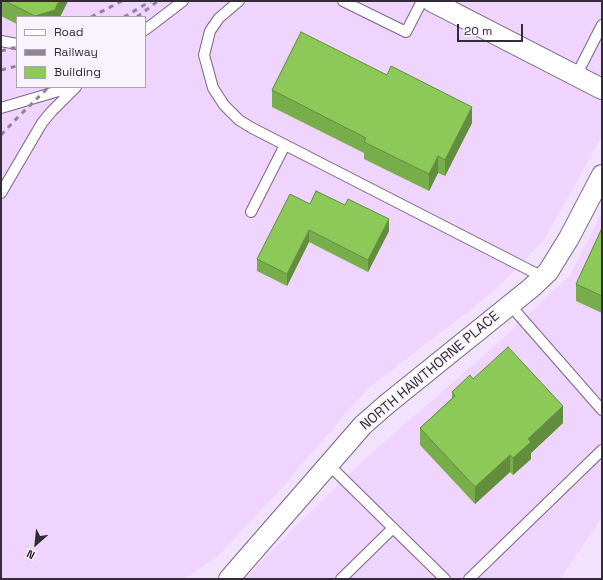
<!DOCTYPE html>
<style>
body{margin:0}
#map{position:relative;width:603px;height:580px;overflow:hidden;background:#f3e2fd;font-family:"Space Grotesk",sans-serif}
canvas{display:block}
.frame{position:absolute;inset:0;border:2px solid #342b38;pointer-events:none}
.legend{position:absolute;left:16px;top:16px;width:130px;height:72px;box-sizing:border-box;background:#f9f4fb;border:1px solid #aaa4ad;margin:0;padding:5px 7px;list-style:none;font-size:12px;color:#342b38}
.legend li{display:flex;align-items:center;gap:8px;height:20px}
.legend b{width:20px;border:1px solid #aaa4ad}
.north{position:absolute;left:16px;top:524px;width:40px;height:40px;-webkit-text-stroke:3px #f9f4fb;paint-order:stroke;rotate:207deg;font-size:11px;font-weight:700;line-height:16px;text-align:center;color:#342b38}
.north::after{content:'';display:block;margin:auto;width:14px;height:18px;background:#342b38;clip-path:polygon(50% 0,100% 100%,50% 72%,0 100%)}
.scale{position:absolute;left:457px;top:24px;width:66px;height:18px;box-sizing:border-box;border:2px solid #342b38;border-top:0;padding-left:5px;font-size:12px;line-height:14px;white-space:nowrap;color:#342b38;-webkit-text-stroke:3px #f9f4fb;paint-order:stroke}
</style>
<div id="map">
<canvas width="603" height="580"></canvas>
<div class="frame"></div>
<ul class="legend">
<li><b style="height:5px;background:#fff"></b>Road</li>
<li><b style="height:5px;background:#918498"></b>Railway</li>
<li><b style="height:11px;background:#8cc958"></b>Building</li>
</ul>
<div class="north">N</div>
<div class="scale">20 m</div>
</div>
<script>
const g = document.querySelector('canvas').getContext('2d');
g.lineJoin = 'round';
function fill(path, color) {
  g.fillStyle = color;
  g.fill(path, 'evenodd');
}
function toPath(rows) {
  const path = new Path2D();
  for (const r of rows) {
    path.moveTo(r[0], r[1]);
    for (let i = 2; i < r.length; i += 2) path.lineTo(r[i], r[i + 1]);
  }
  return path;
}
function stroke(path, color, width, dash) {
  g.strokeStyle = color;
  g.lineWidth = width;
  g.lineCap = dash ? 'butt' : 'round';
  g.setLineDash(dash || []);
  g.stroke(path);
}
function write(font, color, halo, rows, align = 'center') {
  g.font = font + ' "Space Grotesk",sans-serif';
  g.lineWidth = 3;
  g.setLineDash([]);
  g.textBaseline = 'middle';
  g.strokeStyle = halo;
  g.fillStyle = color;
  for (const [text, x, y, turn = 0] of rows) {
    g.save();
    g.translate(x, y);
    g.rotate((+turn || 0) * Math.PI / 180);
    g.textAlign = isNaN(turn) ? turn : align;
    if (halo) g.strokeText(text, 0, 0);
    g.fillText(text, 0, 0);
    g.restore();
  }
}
const built = toPath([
 [1,1,602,1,602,136,544,240,491,294,367,389,280,490,217,557,184,579,1,579],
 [17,17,145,17,145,87,17,87],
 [602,212,602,517,560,579,245,579,274,548,369,455,489,351,570,275]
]);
const service = toPath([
 [239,1,219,18,210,31,204,55,213,88,224,105,239,120,252,128,543,277],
 [343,1,406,32,422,1],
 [145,30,183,1],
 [1,41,17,44],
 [576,76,602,25],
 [1,108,72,87],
 [1,193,42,123,51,112,76,87],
 [251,212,285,145],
 [510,305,602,410],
 [328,464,393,528],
 [341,579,393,528,445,579],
 [469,579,602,450]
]);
const minor = toPath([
 [431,1,602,89],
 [229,579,363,425,387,404,531,288,548,272,569,238,602,175]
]);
const rail = toPath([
 [91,17,122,1],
 [124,17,151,1],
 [137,17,158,1],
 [1,51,17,47],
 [1,70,17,66],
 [1,135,19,116,49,87]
]);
const wall = toPath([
 [1,1,68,1,60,17,17,17,17,24,1,16],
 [272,90,472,123,445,176,438,173,429,191,364,159,364,153,272,107],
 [310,204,389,231,368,272,309,242,287,286,257,271,257,259],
 [602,228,602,313,576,301,576,284],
 [473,379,563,423,531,453,531,459,513,475,510,472,475,504,420,445,420,428,452,398,452,392]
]);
const shadedWall = toPath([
 [59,1,68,1,60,17,35,17],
 [472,107,472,123,445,176,445,160],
 [438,156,438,173,429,191,429,174],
 [389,219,389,231,368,272,368,260],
 [309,230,309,242,287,286,287,274],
 [563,406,563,423,531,453,531,459,513,475,513,458,528,439],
 [510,455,510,472,475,504,475,487]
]);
const building = toPath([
 [5,1,59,1,55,10,35,16,5,1],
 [301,32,387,75,391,66,472,107,445,160,438,156,429,174,364,142,366,138,272,90,301,32],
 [316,191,345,205,348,199,389,219,368,260,309,230,287,274,257,259,290,194,310,204,316,191],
 [602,228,602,296,576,284,602,228],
 [508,347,563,406,528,439,531,442,513,458,510,455,475,487,420,428,455,396,452,392,470,375,473,379,508,347]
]);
const streetNames = [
 ["NORTH HAWTHORNE PLACE",430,371,-40]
];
fill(built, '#efd5fe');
stroke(service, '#776482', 12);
stroke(minor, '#776482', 22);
stroke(service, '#fff', 10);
stroke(minor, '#fff', 20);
stroke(rail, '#918498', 3, [5, 5]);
fill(wall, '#78ad4c');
fill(shadedWall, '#628d3e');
fill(building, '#8cc958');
stroke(building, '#628d3e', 1);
write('14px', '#342b38', '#f9f4fb', streetNames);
</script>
